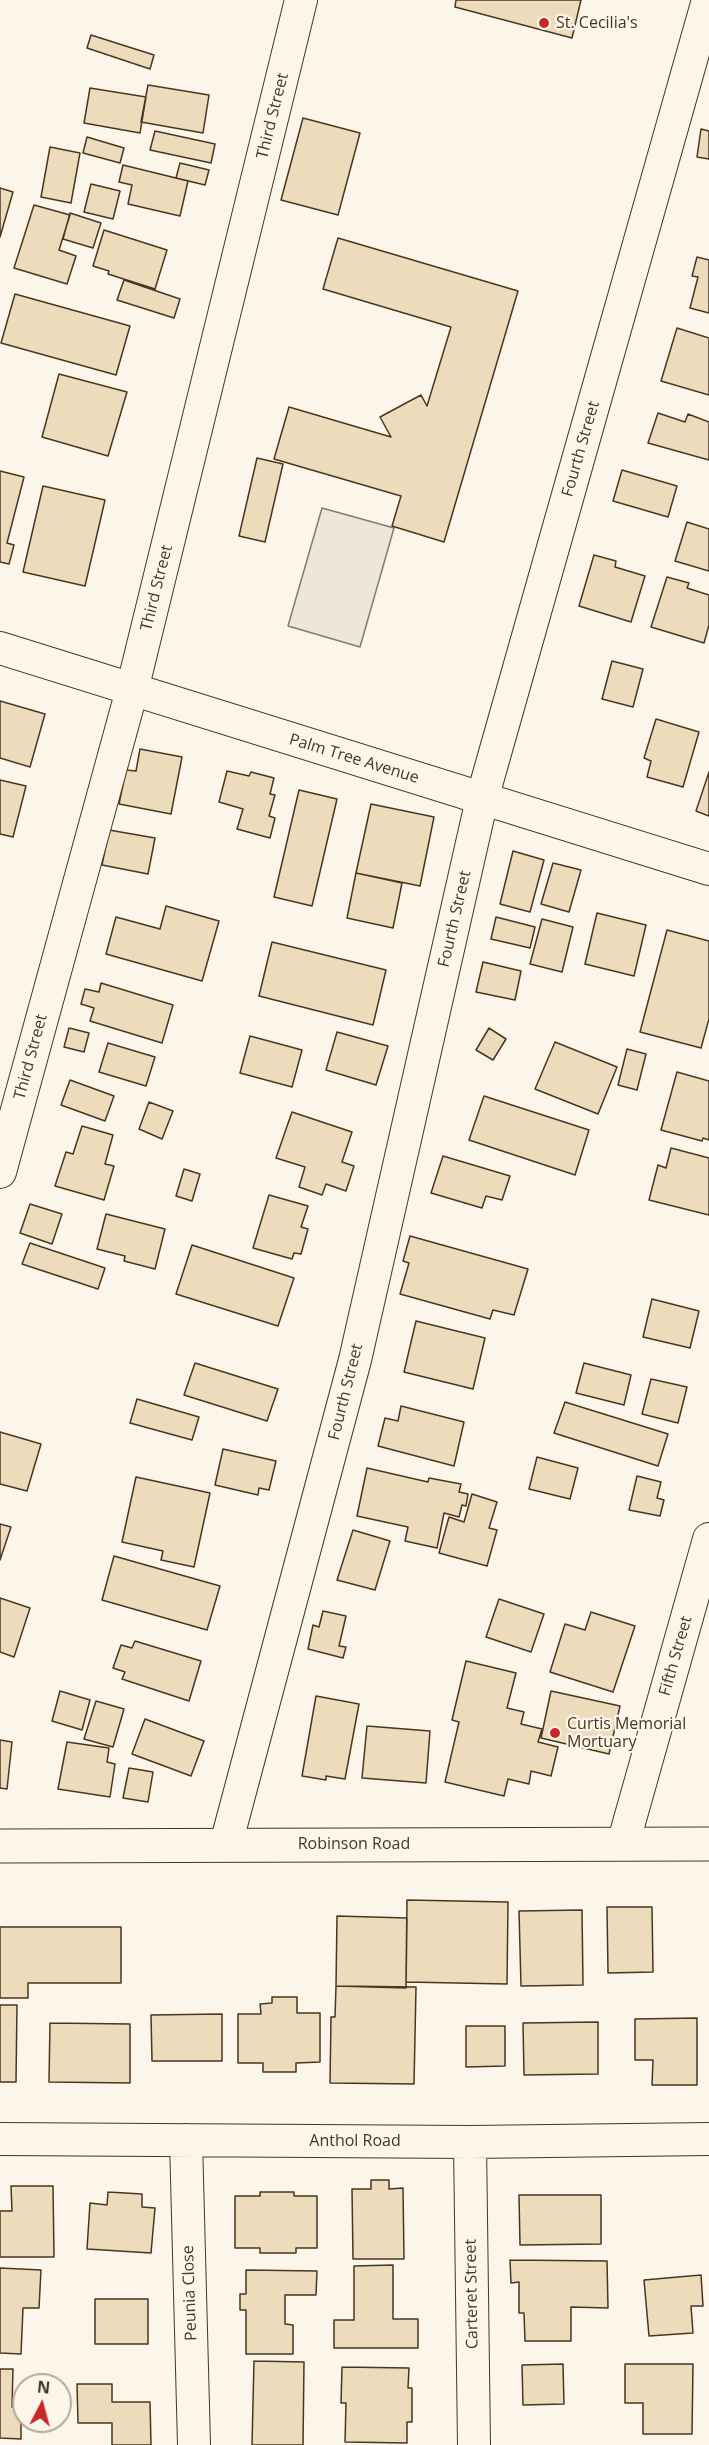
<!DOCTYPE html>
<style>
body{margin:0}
#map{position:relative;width:709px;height:2445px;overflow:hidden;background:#fbf6e9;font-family:"Open Sans",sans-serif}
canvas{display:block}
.north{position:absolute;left:12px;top:2373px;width:60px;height:60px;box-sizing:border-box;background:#fbf6e9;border:2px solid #b4a999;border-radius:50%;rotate:6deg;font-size:16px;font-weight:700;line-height:24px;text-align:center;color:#4a3520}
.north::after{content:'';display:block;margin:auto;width:21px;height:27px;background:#c62828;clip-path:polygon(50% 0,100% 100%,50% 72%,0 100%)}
</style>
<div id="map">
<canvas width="709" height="2445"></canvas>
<div class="north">N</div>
</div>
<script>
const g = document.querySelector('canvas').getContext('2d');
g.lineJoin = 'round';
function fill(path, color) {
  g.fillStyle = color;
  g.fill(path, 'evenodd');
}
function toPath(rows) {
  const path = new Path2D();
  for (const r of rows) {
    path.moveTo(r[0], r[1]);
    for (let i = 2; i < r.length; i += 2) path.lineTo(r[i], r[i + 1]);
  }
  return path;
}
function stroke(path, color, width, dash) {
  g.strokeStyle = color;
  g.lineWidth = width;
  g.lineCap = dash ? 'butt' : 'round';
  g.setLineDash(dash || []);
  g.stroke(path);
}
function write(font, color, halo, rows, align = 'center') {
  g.font = font + ' "Open Sans",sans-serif';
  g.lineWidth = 4.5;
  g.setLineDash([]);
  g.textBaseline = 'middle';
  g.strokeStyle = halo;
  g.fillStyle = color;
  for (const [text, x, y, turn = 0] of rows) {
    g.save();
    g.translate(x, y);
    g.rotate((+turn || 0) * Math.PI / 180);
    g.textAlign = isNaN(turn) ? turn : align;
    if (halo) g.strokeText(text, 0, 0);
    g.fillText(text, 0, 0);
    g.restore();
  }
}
const green = toPath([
 [322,508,394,528,360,647,288,626,322,508]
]);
const building = toPath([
 [456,0,581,0,572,38,455,7,456,0],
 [91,35,154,55,150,69,87,48,91,35],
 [148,85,209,95,203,133,141,122,148,85],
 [90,88,146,97,140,133,84,123,90,88],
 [303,118,360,133,338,215,281,200,303,118],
 [701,129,709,131,709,159,697,157,701,129],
 [155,131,215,144,211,163,150,150,155,131],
 [87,137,124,148,120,163,83,153,87,137],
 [50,147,80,153,71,203,41,197,50,147],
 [180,163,209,170,205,185,176,178,180,163],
 [123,165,188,181,180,216,128,204,132,185,119,182,123,165],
 [91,184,120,191,113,219,84,212,91,184],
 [0,188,13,192,0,237,0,188],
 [34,205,70,215,59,250,76,256,67,284,14,268,34,205],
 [70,213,101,223,93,248,63,239,70,213],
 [104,230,167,250,155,289,108,274,109,271,93,266,104,230],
 [338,238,518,291,444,542,392,526,401,496,274,459,289,407,391,437,380,417,421,395,427,406,451,327,323,289,338,238],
 [697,257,709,260,709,313,690,308,698,277,692,276,697,257],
 [124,280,180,299,174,318,117,300,124,280],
 [15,294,130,326,116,375,1,343,15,294],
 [677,328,709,338,709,395,661,381,677,328],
 [59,374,127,392,108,456,42,437,59,374],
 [658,413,685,422,688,414,709,422,709,460,648,443,658,413],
 [257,458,283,464,265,542,239,536,257,458],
 [622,470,677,486,668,517,613,501,622,470],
 [0,471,24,477,7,543,14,545,9,564,0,562,0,471],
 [43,486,105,500,85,586,23,572,43,486],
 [687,522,709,529,709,571,675,561,687,522],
 [594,555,616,561,615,567,645,576,631,622,579,606,594,555],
 [667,577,689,583,687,588,709,595,709,625,704,643,651,627,667,577],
 [612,661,643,669,633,707,602,699,612,661],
 [0,701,45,714,30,767,0,758,0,701],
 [656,719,699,732,683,787,647,777,651,761,644,758,656,719],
 [140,749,182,757,171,814,119,804,126,770,136,771,140,749],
 [227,771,249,776,251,772,274,778,270,794,275,795,269,816,275,818,270,838,237,829,243,809,219,802,227,771],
 [709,772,709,816,696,811,709,772],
 [0,780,26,786,13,837,0,834,0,780],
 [299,790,337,799,312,906,274,897,299,790],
 [371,804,434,817,420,886,356,873,371,804],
 [109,830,155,838,148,874,102,865,109,830],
 [513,851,544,860,530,912,500,904,513,851],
 [553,863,581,870,569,912,541,904,553,863],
 [356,873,402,883,393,928,347,918,356,873],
 [166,906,219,921,202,981,106,954,116,917,160,929,166,906],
 [597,913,646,925,634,976,585,964,597,913],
 [496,917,535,927,530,948,491,939,496,917],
 [542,919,573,927,562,972,530,964,542,919],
 [667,930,709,941,709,1019,701,1048,640,1032,667,930],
 [272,942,386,970,373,1025,259,996,272,942],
 [483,962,521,971,515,1000,476,992,483,962],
 [101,983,173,1005,162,1043,90,1021,94,1008,81,1004,85,989,99,992,101,983],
 [69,1028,89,1033,84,1052,64,1047,69,1028],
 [489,1028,506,1039,493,1060,476,1050,489,1028],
 [337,1032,388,1046,376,1085,326,1070,337,1032],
 [250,1036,302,1050,292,1087,240,1073,250,1036],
 [555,1042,617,1067,598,1114,535,1089,555,1042],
 [108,1043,155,1057,146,1086,99,1072,108,1043],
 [627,1049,646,1054,637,1090,618,1085,627,1049],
 [677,1072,709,1081,709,1140,703,1138,702,1141,661,1130,677,1072],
 [70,1080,114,1096,105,1121,61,1105,70,1080],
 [484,1096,589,1130,575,1175,469,1140,484,1096],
 [149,1102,173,1111,162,1139,139,1129,149,1102],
 [292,1112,352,1132,342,1162,354,1166,346,1191,326,1184,322,1195,299,1187,305,1167,276,1158,292,1112],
 [82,1126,113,1135,105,1164,114,1166,104,1200,55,1186,66,1152,73,1154,82,1126],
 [671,1148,709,1158,709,1215,649,1200,658,1165,666,1168,671,1148],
 [443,1156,510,1176,502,1200,486,1196,482,1208,431,1193,443,1156],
 [184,1169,200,1174,192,1201,176,1196,184,1169],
 [269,1195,308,1206,301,1227,308,1229,301,1254,294,1253,292,1259,253,1248,269,1195],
 [30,1204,62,1214,52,1244,20,1233,30,1204],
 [106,1214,165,1229,155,1269,124,1261,125,1256,97,1249,106,1214],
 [410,1236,528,1269,514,1315,493,1310,490,1319,400,1294,409,1263,403,1261,410,1236],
 [30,1243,105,1268,98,1289,22,1264,30,1243],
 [192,1245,294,1278,278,1326,176,1294,192,1245],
 [652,1299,699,1311,690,1348,643,1337,652,1299],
 [416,1321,485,1338,473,1389,404,1372,416,1321],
 [195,1363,278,1389,267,1421,184,1395,195,1363],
 [584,1363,631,1375,624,1405,576,1393,584,1363],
 [651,1379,687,1387,678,1423,642,1414,651,1379],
 [137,1399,199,1417,192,1440,130,1423,137,1399],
 [565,1402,668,1434,658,1466,554,1433,565,1402],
 [401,1406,464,1422,454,1466,378,1446,385,1418,398,1421,401,1406],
 [0,1432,41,1444,27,1491,0,1484,0,1432],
 [223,1449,276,1461,269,1490,259,1488,258,1495,215,1485,223,1449],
 [537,1457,578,1468,570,1499,529,1489,537,1457],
 [367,1468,428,1482,429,1478,461,1484,459,1492,468,1494,466,1506,462,1505,459,1517,444,1513,437,1548,405,1541,408,1527,357,1516,367,1468],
 [637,1476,661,1482,657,1498,664,1500,660,1516,629,1510,637,1476],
 [136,1477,210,1493,194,1567,161,1560,163,1551,122,1542,136,1477],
 [472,1494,497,1502,489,1528,497,1530,487,1566,439,1553,449,1517,464,1522,472,1494],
 [0,1524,11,1527,0,1560,0,1524],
 [353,1530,390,1541,375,1590,337,1580,353,1530],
 [114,1556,220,1586,207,1630,102,1600,114,1556],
 [0,1598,30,1608,14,1657,0,1652,0,1598],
 [499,1599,544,1614,531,1652,486,1637,499,1599],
 [323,1611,346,1616,339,1646,346,1647,343,1658,308,1649,313,1625,319,1627,323,1611],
 [591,1612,635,1626,613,1692,550,1672,565,1624,585,1630,591,1612],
 [135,1641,201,1661,189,1701,122,1679,125,1672,113,1668,121,1645,132,1648,135,1641],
 [466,1661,516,1673,507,1708,524,1712,521,1724,542,1729,538,1742,558,1747,551,1776,531,1771,529,1784,508,1779,504,1796,445,1782,459,1722,452,1720,466,1661],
 [60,1691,90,1700,82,1730,52,1721,60,1691],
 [551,1691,620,1706,609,1754,541,1738,551,1691],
 [316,1696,359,1704,345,1779,326,1776,326,1780,302,1776,316,1696],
 [96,1701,124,1709,113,1747,84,1739,96,1701],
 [145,1719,204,1741,191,1776,132,1754,145,1719],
 [367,1726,430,1731,426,1783,362,1778,367,1726],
 [0,1740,12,1742,7,1789,0,1788,0,1740],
 [67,1742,109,1748,107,1762,115,1764,110,1797,58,1789,67,1742],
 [129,1768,153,1772,148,1802,123,1798,129,1768],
 [407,1900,508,1902,507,1984,406,1982,407,1900],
 [607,1907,652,1907,653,1972,608,1973,607,1907],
 [582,1910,583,1985,521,1986,519,1911,582,1910],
 [337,1916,407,1918,406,1988,336,1986,337,1916],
 [0,1927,121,1927,121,1983,28,1983,28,1998,0,1998,0,1927],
 [336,1986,416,1987,414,2084,330,2083,331,2017,335,2017,336,1986],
 [272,1997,297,1997,297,2013,320,2013,320,2062,296,2063,296,2072,263,2072,263,2063,238,2063,238,2014,261,2014,260,2004,272,2003,272,1997],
 [0,2005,17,2005,16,2082,0,2082,0,2005],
 [222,2014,222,2061,152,2061,151,2015,222,2014],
 [697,2018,697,2085,652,2085,653,2060,635,2060,635,2019,697,2018],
 [598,2022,598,2074,524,2075,523,2023,598,2022],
 [50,2023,130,2024,130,2083,49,2082,50,2023],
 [466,2026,505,2026,505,2066,466,2067,466,2026],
 [371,2180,389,2180,389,2189,403,2188,404,2259,353,2259,352,2189,371,2189,371,2180],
 [11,2186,53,2186,54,2257,0,2257,0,2211,12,2211,11,2186],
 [108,2192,142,2194,142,2207,155,2208,151,2253,87,2249,90,2203,107,2205,108,2192],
 [260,2192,294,2192,294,2196,317,2196,317,2248,296,2248,296,2253,260,2253,260,2248,235,2248,235,2196,260,2196,260,2192],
 [519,2195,601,2195,601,2244,520,2245,519,2195],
 [510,2260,607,2261,608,2308,571,2307,571,2341,525,2341,524,2313,519,2313,519,2282,511,2283,510,2260],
 [393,2265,393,2319,418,2319,418,2348,334,2348,334,2320,354,2320,354,2266,393,2265],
 [0,2268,41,2270,39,2308,23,2308,21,2354,0,2353,0,2268],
 [246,2270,317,2271,316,2295,285,2295,285,2324,293,2325,293,2354,246,2354,246,2310,240,2310,240,2294,246,2294,246,2270],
 [701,2275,703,2306,691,2306,693,2333,649,2336,644,2280,701,2275],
 [95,2299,148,2299,148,2344,95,2344,95,2299],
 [254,2361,304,2362,303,2445,252,2445,254,2361],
 [563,2364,564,2404,523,2405,522,2365,563,2364],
 [625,2364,693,2364,692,2434,643,2434,643,2403,625,2403,625,2364],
 [342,2367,409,2368,408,2388,412,2388,412,2422,407,2422,407,2443,345,2442,346,2403,341,2403,342,2367],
 [0,2369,13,2369,12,2407,21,2408,21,2439,0,2438,0,2369],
 [77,2384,112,2384,112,2402,150,2402,151,2445,112,2445,112,2423,78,2423,77,2384]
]);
const minor = toPath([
 [0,648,709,869],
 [0,1172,132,690,301,0],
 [226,1844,355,1360,482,799,708,0],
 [623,1844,709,1539],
 [0,2139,470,2142,709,2139],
 [186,2140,194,2445],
 [470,2142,474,2445]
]);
const secondary = toPath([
 [0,1846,709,1844]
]);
const markers = [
 [544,23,6,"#c62828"],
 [555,1733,6,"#c62828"]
];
const poiNames = [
 ["St. Cecilia's",556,23],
 ["Curtis Memorial",567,1724],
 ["Mortuary",567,1742]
];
const streetNames = [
 ["Third Street",273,116,-76],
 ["Fourth Street",581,449,-74],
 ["Third Street",157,588,-76],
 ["Palm Tree Avenue",354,759,17],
 ["Fourth Street",455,919,-77],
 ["Third Street",31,1057,-75],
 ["Fourth Street",346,1392,-76],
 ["Fifth Street",676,1656,-74],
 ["Robinson Road",354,1844],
 ["Anthol Road",355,2141],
 ["Peunia Close",190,2293,-92],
 ["Carteret Street",472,2294,-91]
];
fill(green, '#ede6d9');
stroke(green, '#887966', 1.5);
fill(building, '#ecdcbc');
stroke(building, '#4a3520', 1.5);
stroke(minor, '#4a3520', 34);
stroke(secondary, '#4a3520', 35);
stroke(minor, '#fbf6e9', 32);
stroke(secondary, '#fbf6e9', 33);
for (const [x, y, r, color] of markers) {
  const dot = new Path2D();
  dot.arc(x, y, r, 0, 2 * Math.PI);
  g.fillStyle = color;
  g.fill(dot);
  stroke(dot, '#fbf6e9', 2);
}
write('16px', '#4a3520', '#fbf6e9', poiNames, 'left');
write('16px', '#4a3520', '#fbf6e9', streetNames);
</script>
